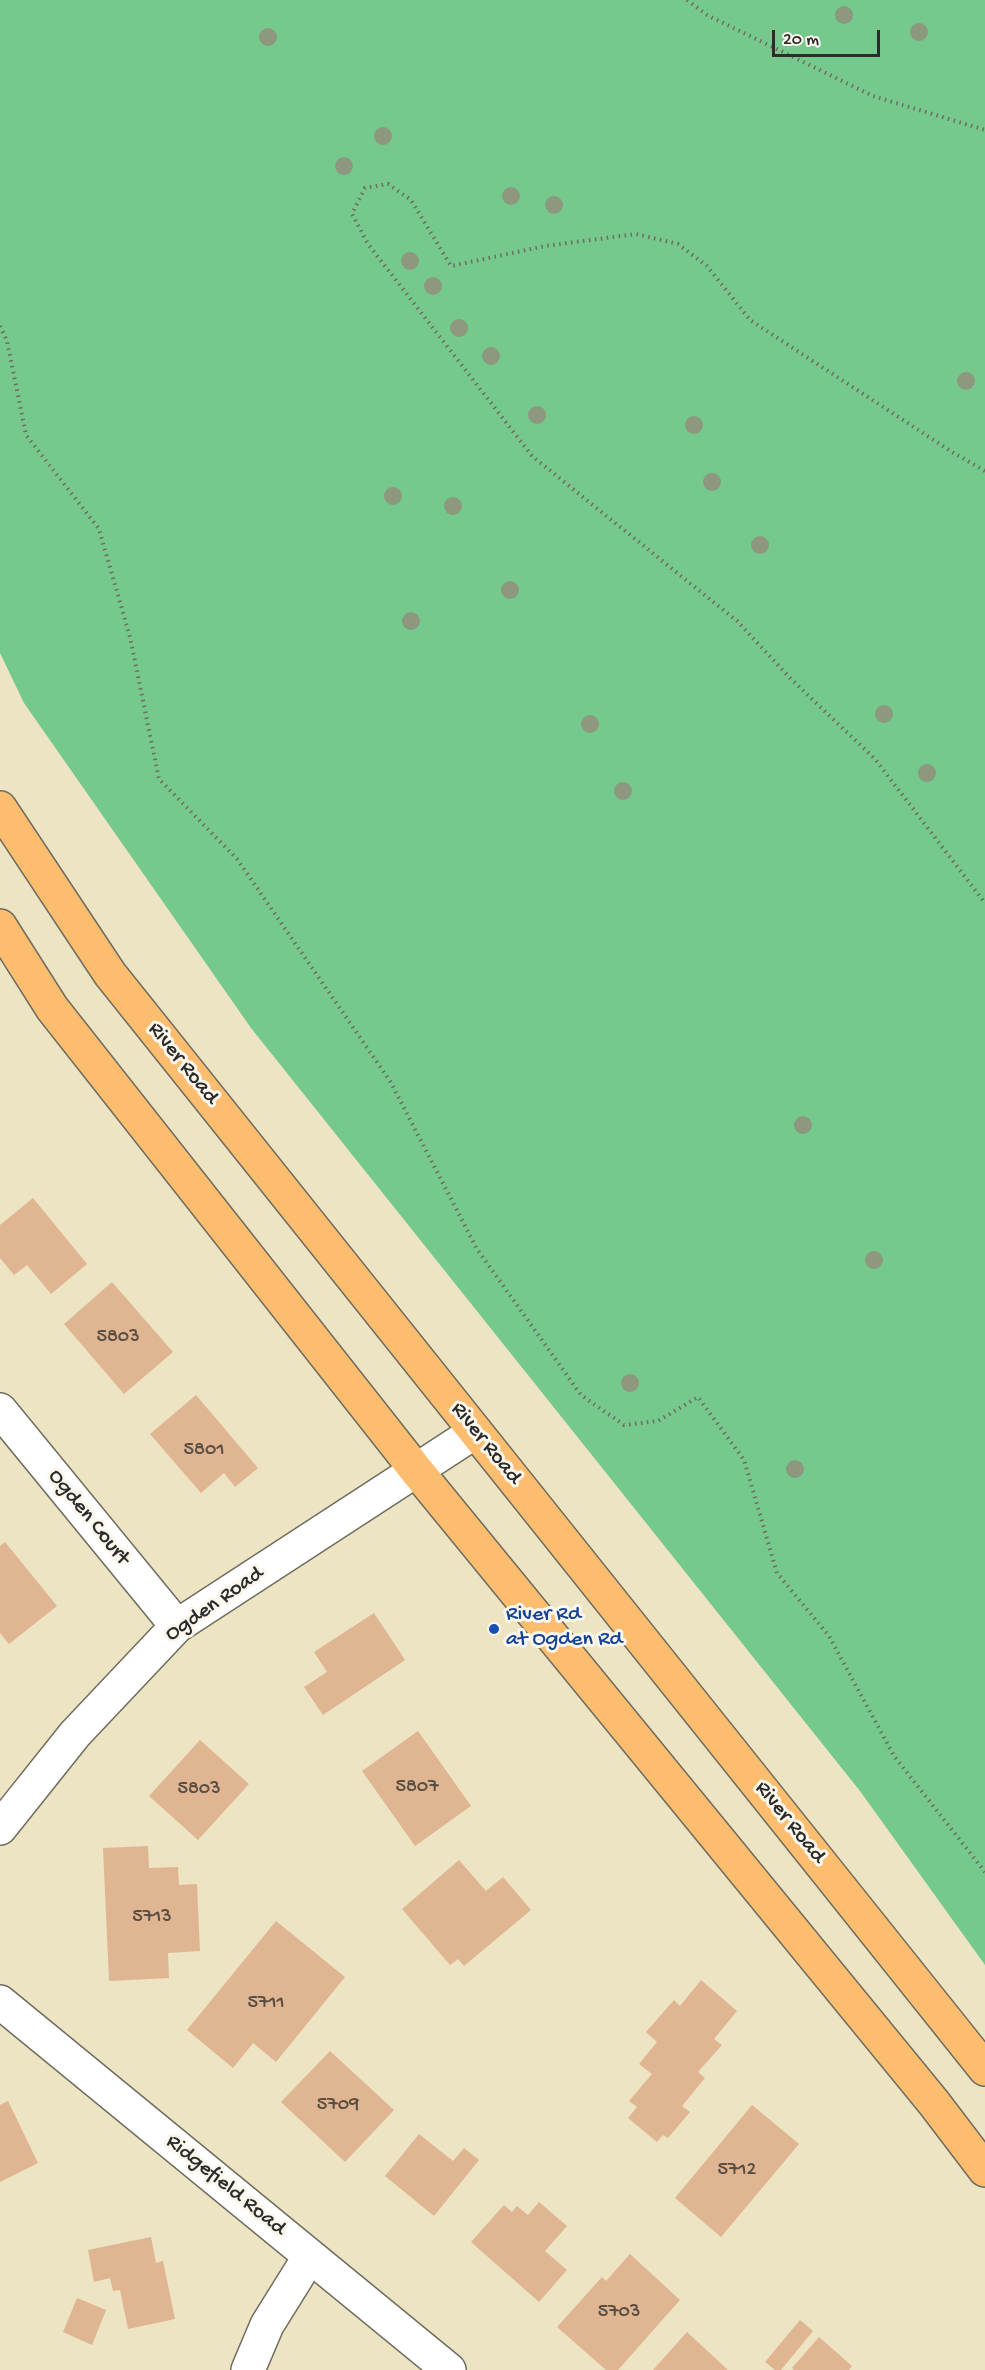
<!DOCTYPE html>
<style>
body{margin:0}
#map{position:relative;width:985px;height:2370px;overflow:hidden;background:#ece4c3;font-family:"Gochi Hand",sans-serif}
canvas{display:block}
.scale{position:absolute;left:772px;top:30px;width:108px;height:27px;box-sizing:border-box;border:3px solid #2b2b2b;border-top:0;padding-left:8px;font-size:18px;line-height:21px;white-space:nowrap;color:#2b2b2b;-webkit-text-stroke:4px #fbf7ec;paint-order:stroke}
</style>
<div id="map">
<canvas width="985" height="2370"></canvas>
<div class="scale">20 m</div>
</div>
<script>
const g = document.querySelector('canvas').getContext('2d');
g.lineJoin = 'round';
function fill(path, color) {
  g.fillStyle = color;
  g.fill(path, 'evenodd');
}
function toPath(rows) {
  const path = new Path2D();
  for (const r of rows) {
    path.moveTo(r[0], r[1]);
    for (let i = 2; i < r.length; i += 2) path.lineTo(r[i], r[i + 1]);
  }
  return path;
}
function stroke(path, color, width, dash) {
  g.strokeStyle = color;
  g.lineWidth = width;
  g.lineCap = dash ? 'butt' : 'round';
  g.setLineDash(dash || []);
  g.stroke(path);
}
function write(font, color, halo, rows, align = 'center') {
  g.font = font + ' "Gochi Hand",sans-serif';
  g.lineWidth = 6;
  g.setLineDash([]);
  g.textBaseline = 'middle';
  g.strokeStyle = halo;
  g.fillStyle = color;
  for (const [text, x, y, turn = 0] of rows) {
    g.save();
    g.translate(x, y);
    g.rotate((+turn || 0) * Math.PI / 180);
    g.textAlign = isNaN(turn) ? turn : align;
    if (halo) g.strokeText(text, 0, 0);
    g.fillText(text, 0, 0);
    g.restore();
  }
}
const green = toPath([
 [0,0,985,0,985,1965,860,1791,251,1028,24,703,0,653]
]);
const building = toPath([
 [33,1198,87,1264,51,1294,27,1265,14,1275,0,1258,0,1225],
 [112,1282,173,1352,124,1394,64,1324],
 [196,1395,258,1468,235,1487,224,1473,201,1493,150,1434],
 [5,1542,57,1606,9,1644,0,1633,0,1546],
 [374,1613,405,1660,323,1715,304,1687,327,1672,314,1652],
 [418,1731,471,1806,415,1846,362,1771],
 [200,1740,249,1784,198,1840,149,1796],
 [148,1846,149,1868,178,1867,179,1885,197,1884,200,1951,168,1953,169,1978,109,1981,103,1848],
 [459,1860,486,1891,503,1877,531,1910,464,1966,458,1959,450,1965,402,1909],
 [276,1921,345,1977,276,2062,253,2043,233,2068,187,2030],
 [701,1980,737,2011,714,2039,722,2045,698,2072,705,2078,682,2106,690,2112,668,2138,663,2135,657,2142,628,2118,637,2107,629,2101,652,2074,639,2064,657,2042,646,2032,674,2000,680,2006],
 [330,2051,394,2110,345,2162,281,2102],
 [8,2101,38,2163,0,2182,0,2105],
 [752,2105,799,2144,721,2237,675,2198],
 [419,2134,453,2161,464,2148,479,2160,434,2216,385,2176],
 [539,2202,567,2226,545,2251,567,2270,539,2302,471,2242,504,2205,512,2212,517,2206,528,2215],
 [151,2237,156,2263,163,2261,175,2319,128,2329,120,2290,113,2291,110,2278,94,2282,88,2250],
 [630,2254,680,2300,618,2370,606,2370,557,2327,602,2277,606,2281],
 [77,2298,106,2310,92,2345,63,2332],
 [800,2320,813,2331,781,2370,775,2370,765,2362],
 [687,2332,728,2370,653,2370],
 [819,2337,852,2366,849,2370,794,2370,792,2368]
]);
const path = toPath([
 [687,0,707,15,873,96,985,130],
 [0,326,7,341,26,435,99,529,130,637,159,779,237,859,390,1081,477,1249,581,1395,624,1425,658,1421,698,1397,744,1460,777,1573,829,1636,894,1756,985,1872],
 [985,471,952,452,750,320,707,266,678,244,636,234,545,246,451,266,411,200,388,184,365,188,352,214,368,244,532,456,737,621,791,679,875,759,985,903]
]);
const street = toPath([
 [0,1410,177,1626],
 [0,1828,75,1734,177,1626,475,1432],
 [0,2002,449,2370],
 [248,2370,267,2325,310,2256]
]);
const primary = toPath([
 [0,808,110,974,985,2069],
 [0,926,52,1008,416,1470,934,2103,985,2170]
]);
const trees = [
 [844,15],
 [919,32],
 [268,37],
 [383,136],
 [344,166],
 [511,196],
 [554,205],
 [410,261],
 [433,286],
 [459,328],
 [491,356],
 [966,381],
 [537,415],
 [694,425],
 [712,482],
 [393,496],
 [453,506],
 [760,545],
 [510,590],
 [411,621],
 [884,714],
 [590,724],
 [927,773],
 [623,791],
 [803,1125],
 [874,1260],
 [630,1383],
 [795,1469]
];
const markers = [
 [494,1629,6,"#1a4fb4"]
];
const numberNames = [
 ["5803",118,1338],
 ["5801",204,1451],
 ["5807",417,1788],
 ["5803",199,1790],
 ["5713",152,1918],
 ["5711",266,2004],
 ["5709",338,2106],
 ["5712",737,2171],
 ["5703",619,2313]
];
const streetNames = [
 ["River Road",182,1064,51],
 ["River Road",485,1444,51],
 ["Ogden Court",88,1518,51],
 ["Ogden Road",215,1605,-35],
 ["River Road",789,1823,51],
 ["Ridgefield Road",225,2186,39]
];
const transitNames = [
 ["River Rd",506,1616],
 ["at Ogden Rd",506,1641]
];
fill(green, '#75c98c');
fill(building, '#e0b591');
stroke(street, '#6f6c60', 36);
stroke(primary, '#6f6c60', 36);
stroke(path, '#6f6c60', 4, [1.5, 4.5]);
stroke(street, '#fff', 33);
stroke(primary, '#fcbd6f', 33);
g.fillStyle = '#8e987f';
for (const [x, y] of trees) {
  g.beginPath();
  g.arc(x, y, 9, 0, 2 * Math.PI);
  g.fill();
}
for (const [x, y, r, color] of markers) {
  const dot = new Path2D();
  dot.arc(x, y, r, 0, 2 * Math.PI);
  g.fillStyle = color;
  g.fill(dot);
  stroke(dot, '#fbf7ec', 2);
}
write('20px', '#584e44', null, numberNames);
write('22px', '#2b2b2b', '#fbf7ec', streetNames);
write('22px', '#164399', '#fbf7ec', transitNames, 'left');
</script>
